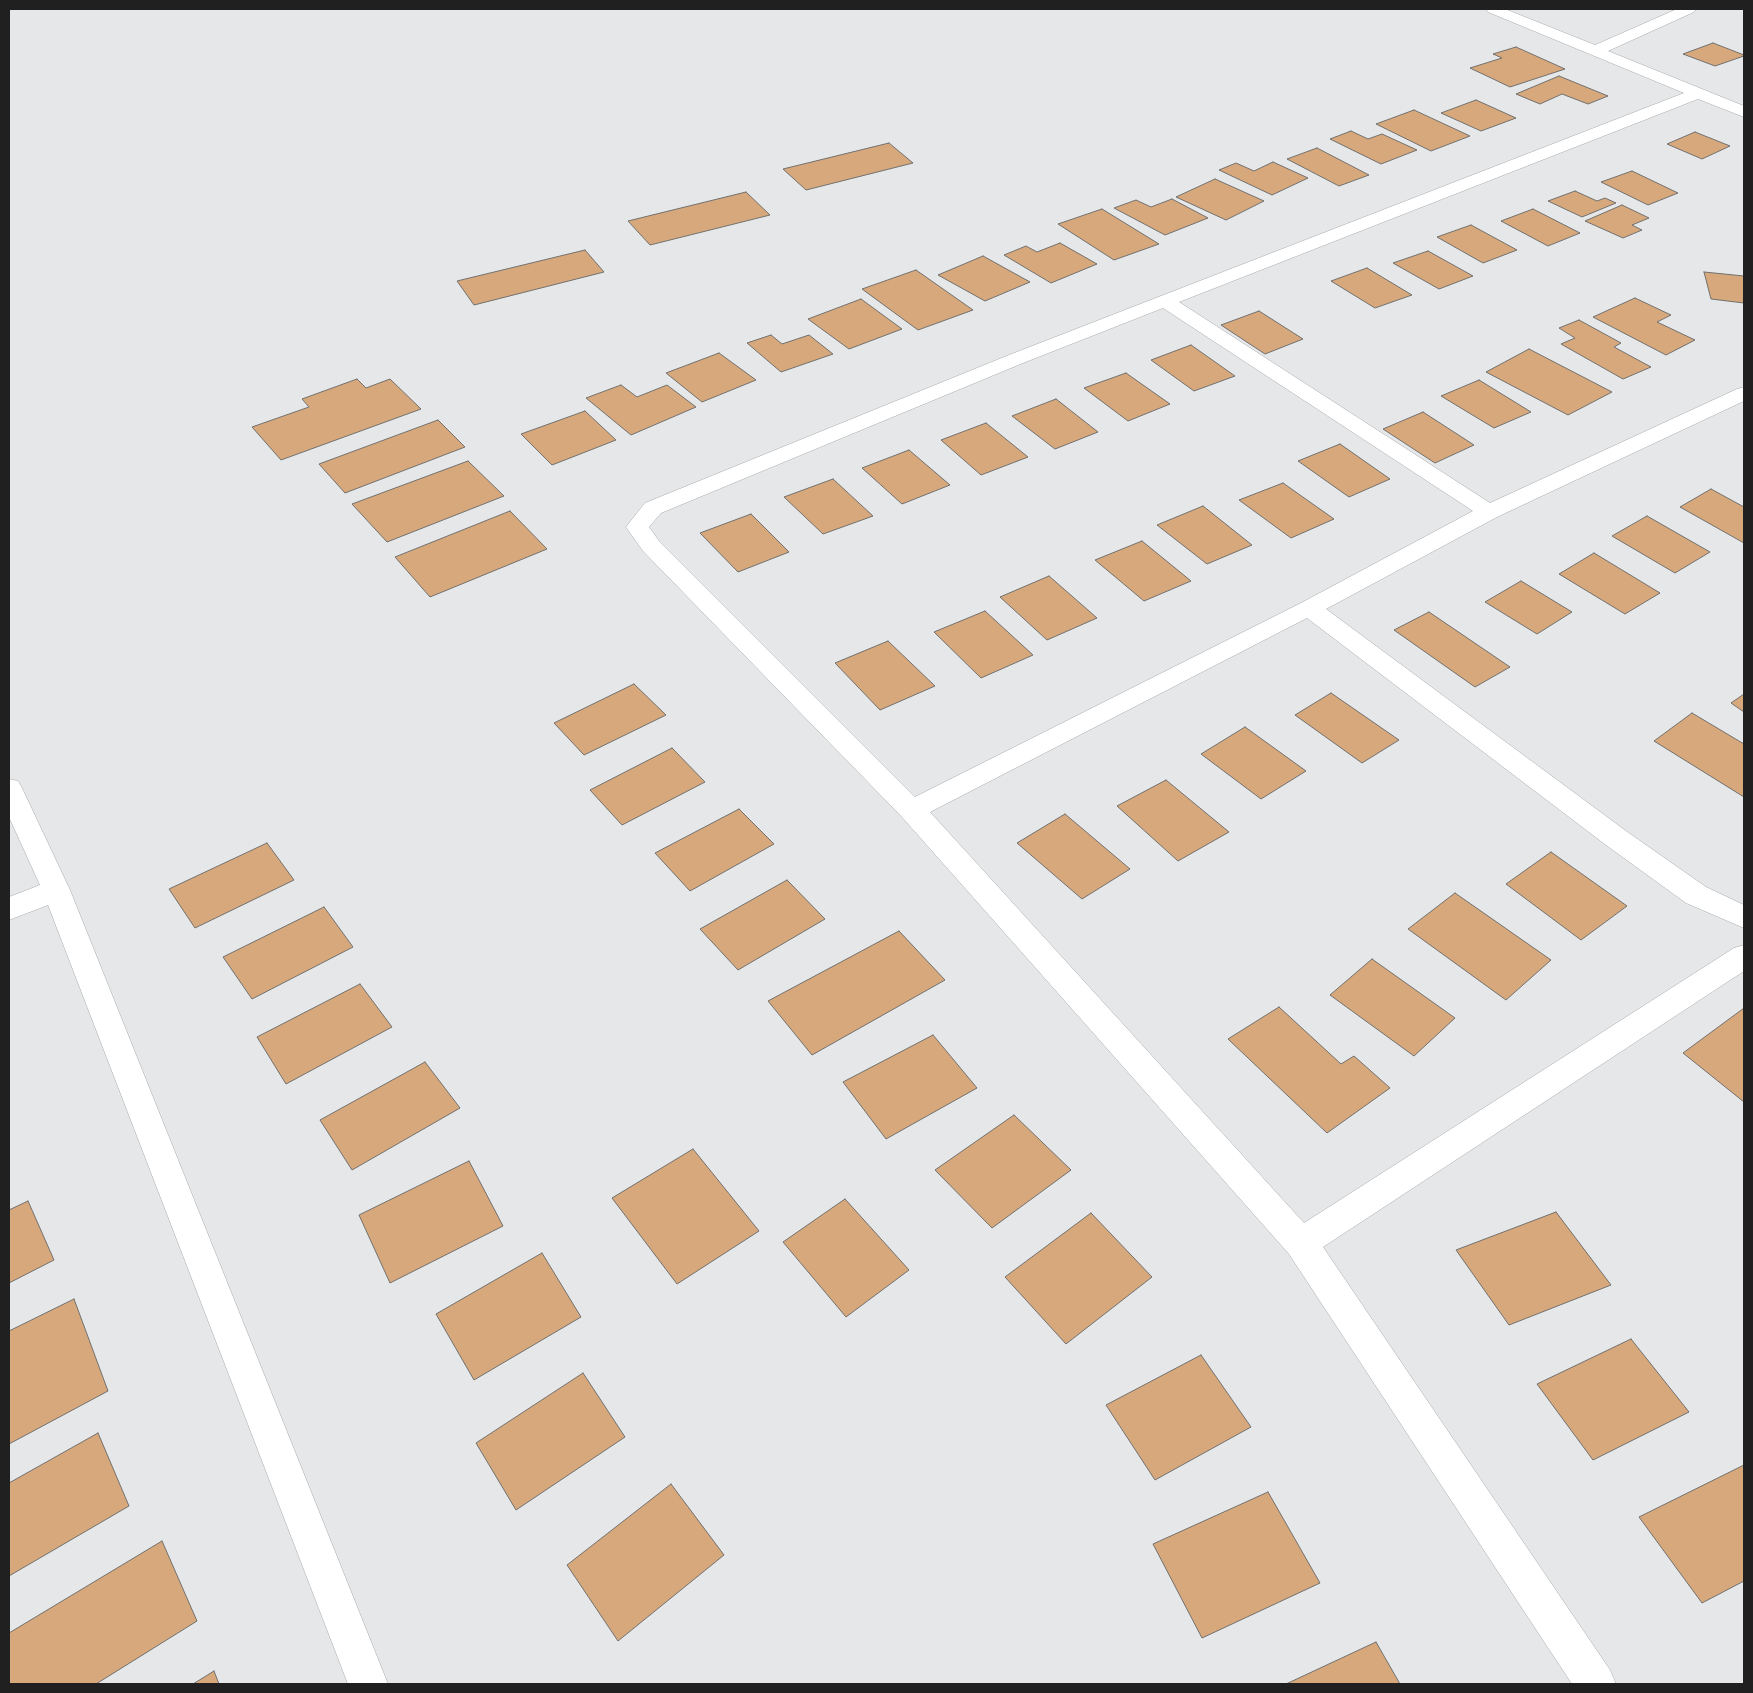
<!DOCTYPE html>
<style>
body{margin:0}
#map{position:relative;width:1753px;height:1693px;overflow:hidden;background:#e5e7e9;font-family:"Open Sans",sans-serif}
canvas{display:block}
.frame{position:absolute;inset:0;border:10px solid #202021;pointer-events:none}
</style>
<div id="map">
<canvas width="1753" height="1693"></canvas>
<div class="frame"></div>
</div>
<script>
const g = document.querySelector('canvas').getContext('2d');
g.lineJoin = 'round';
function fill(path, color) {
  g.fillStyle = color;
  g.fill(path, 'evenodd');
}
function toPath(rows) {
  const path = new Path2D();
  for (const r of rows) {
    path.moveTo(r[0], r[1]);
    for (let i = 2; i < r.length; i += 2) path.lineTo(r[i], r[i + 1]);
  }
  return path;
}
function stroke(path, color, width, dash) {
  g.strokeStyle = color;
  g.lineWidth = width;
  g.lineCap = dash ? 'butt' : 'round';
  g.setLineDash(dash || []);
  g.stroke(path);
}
const building = toPath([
 [1713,43,1744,55,1744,56,1715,66,1683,54,1713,43],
 [1516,47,1565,69,1510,87,1470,68,1502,58,1493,54,1516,47],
 [1559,76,1608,96,1588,104,1562,94,1540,104,1516,94,1559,76],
 [1476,100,1516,118,1481,131,1441,113,1476,100],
 [1414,110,1470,136,1431,151,1376,124,1414,110],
 [1351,131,1368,139,1382,134,1417,150,1381,164,1330,139,1351,131],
 [1695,132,1730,146,1702,159,1667,144,1695,132],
 [889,143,913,163,806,190,783,169,889,143],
 [1317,148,1369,175,1339,186,1287,159,1317,148],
 [1273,162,1308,178,1272,195,1219,170,1236,163,1254,171,1273,162],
 [1632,171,1678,193,1648,205,1601,182,1632,171],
 [1215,179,1264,201,1226,220,1176,197,1215,179],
 [1575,191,1597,201,1605,198,1616,203,1582,217,1548,201,1575,191],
 [746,192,770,215,650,245,628,221,746,192],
 [1172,199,1208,218,1165,235,1114,208,1136,200,1151,207,1172,199],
 [1622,205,1649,218,1632,225,1642,230,1623,238,1585,221,1622,205],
 [1102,209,1159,244,1114,260,1058,224,1102,209],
 [1533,209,1580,233,1548,246,1501,221,1533,209],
 [1471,225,1517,250,1483,263,1437,237,1471,225],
 [1060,243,1097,264,1051,283,1004,255,1026,246,1037,252,1060,243],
 [585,250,604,272,474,305,457,281,585,250],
 [1428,251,1473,276,1439,289,1393,263,1428,251],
 [983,256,1030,282,985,301,938,275,983,256],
 [1367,268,1412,295,1375,308,1331,281,1367,268],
 [916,270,973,310,918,330,862,289,916,270],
 [1704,272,1744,276,1744,303,1711,299,1704,272],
 [1635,298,1671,315,1657,322,1695,340,1666,355,1593,317,1635,298],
 [861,299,902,329,849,349,808,319,861,299],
 [1259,311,1303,339,1265,354,1221,325,1259,311],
 [1579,320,1621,343,1614,347,1651,367,1623,379,1561,344,1575,338,1559,328,1579,320],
 [771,335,782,344,809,335,833,354,781,372,747,343,771,335],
 [1191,345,1235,376,1194,391,1151,360,1191,345],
 [1529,349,1612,392,1568,415,1486,372,1529,349],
 [719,353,756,380,702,402,666,373,719,353],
 [1126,373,1170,404,1128,421,1084,388,1126,373],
 [357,379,366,388,390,379,421,409,281,460,252,427,309,407,302,399,357,379],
 [1479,380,1531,412,1494,428,1441,396,1479,380],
 [621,385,637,397,667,385,696,407,631,435,586,398,621,385],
 [1056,399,1098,432,1055,449,1012,416,1056,399],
 [585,411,616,440,552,465,521,434,585,411],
 [1423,412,1474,445,1435,463,1383,429,1423,412],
 [438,420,465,447,345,493,319,464,438,420],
 [986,423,1028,457,981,475,941,440,986,423],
 [1340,444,1390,479,1349,497,1298,461,1340,444],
 [909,450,950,485,902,504,862,468,909,450],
 [468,461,504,496,387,542,352,504,468,461],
 [833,479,873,516,823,534,784,497,833,479],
 [1283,483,1334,519,1291,538,1239,500,1283,483],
 [1711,489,1744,507,1744,543,1680,507,1711,489],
 [1203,506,1252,545,1207,564,1157,525,1203,506],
 [510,511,547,549,430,597,395,557,510,511],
 [751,514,789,552,738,572,700,533,751,514],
 [1647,516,1710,552,1675,573,1612,536,1647,516],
 [1142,541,1191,581,1144,601,1095,560,1142,541],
 [1594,553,1660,593,1625,614,1559,574,1594,553],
 [1049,576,1097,618,1047,640,1000,597,1049,576],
 [1521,581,1572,612,1537,634,1485,602,1521,581],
 [985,611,1033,655,981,678,934,632,985,611],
 [1429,612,1510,667,1475,687,1394,630,1429,612],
 [888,641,935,686,880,710,835,663,888,641],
 [634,684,666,715,584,755,554,723,634,684],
 [1331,693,1399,740,1362,763,1295,715,1331,693],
 [1744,694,1744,712,1731,703,1744,694],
 [1692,713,1744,744,1744,797,1654,741,1692,713],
 [1245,727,1306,771,1261,799,1201,754,1245,727],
 [672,748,705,782,622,825,590,790,672,748],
 [1166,780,1229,832,1178,861,1117,806,1166,780],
 [739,809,774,844,690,891,655,853,739,809],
 [1065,814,1130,869,1082,899,1017,843,1065,814],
 [267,843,294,880,195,928,169,889,267,843],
 [1551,852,1627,906,1581,940,1506,884,1551,852],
 [787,880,825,919,738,970,700,929,787,880],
 [1455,893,1551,960,1506,1000,1408,929,1455,893],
 [324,907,353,947,252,999,223,957,324,907],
 [899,931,945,980,812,1055,768,1001,899,931],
 [1372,959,1455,1018,1414,1056,1330,995,1372,959],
 [360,984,392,1027,286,1084,257,1037,360,984],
 [1279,1007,1341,1064,1354,1056,1390,1088,1327,1133,1228,1039,1279,1007],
 [1744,1008,1744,1102,1683,1053,1744,1008],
 [933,1035,977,1088,886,1139,843,1082,933,1035],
 [425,1062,460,1108,352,1170,320,1120,425,1062],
 [1014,1115,1071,1170,992,1228,935,1170,1014,1115],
 [693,1149,759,1231,677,1284,612,1198,693,1149],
 [469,1161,503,1226,390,1283,359,1215,469,1161],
 [845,1199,909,1270,846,1317,783,1242,845,1199],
 [28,1201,54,1260,9,1283,9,1210,28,1201],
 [1556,1212,1611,1285,1509,1325,1456,1250,1556,1212],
 [1091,1213,1152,1277,1066,1344,1005,1277,1091,1213],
 [542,1253,581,1317,474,1380,436,1314,542,1253],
 [74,1299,108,1391,9,1444,9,1331,74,1299],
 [1631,1339,1689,1412,1593,1460,1537,1384,1631,1339],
 [1201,1355,1251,1427,1155,1480,1106,1405,1201,1355],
 [583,1373,625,1437,516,1510,476,1443,583,1373],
 [98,1433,129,1506,9,1576,9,1483,98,1433],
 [1744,1465,1744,1581,1702,1603,1639,1517,1744,1465],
 [671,1484,724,1555,618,1641,567,1565,671,1484],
 [1268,1492,1320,1583,1202,1638,1153,1544,1268,1492],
 [162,1541,197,1621,96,1684,9,1684,9,1633,162,1541],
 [1376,1642,1400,1684,1286,1684,1376,1642],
 [214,1671,219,1684,193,1684,214,1671]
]);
const street = toPath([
 [1486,9,1505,9,1595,45,1677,9,1696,9,1694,12,1608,51,1744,106,1744,117,1698,99,1179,302,1490,503,1737,389,1744,387,1744,401,1497,517,1326,609,1626,831,1706,887,1744,905,1744,928,1686,903,1606,845,1307,618,930,812,1304,1223,1734,948,1744,945,1744,971,1323,1247,1610,1670,1616,1684,1572,1684,1289,1254,902,817,643,551,626,527,645,503,1009,355,1684,93,1488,12,1486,9],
 [1163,308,1473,511,1301,603,915,797,659,541,649,527,661,513,1023,363,1163,308],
 [9,779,18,781,22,788,70,890,388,1684,348,1684,48,905,9,920,9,897,40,885,9,817,9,779]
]);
fill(building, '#d7a87c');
stroke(building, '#71706e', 1);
stroke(street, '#a7a9ab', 1);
fill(street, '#fff');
</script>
